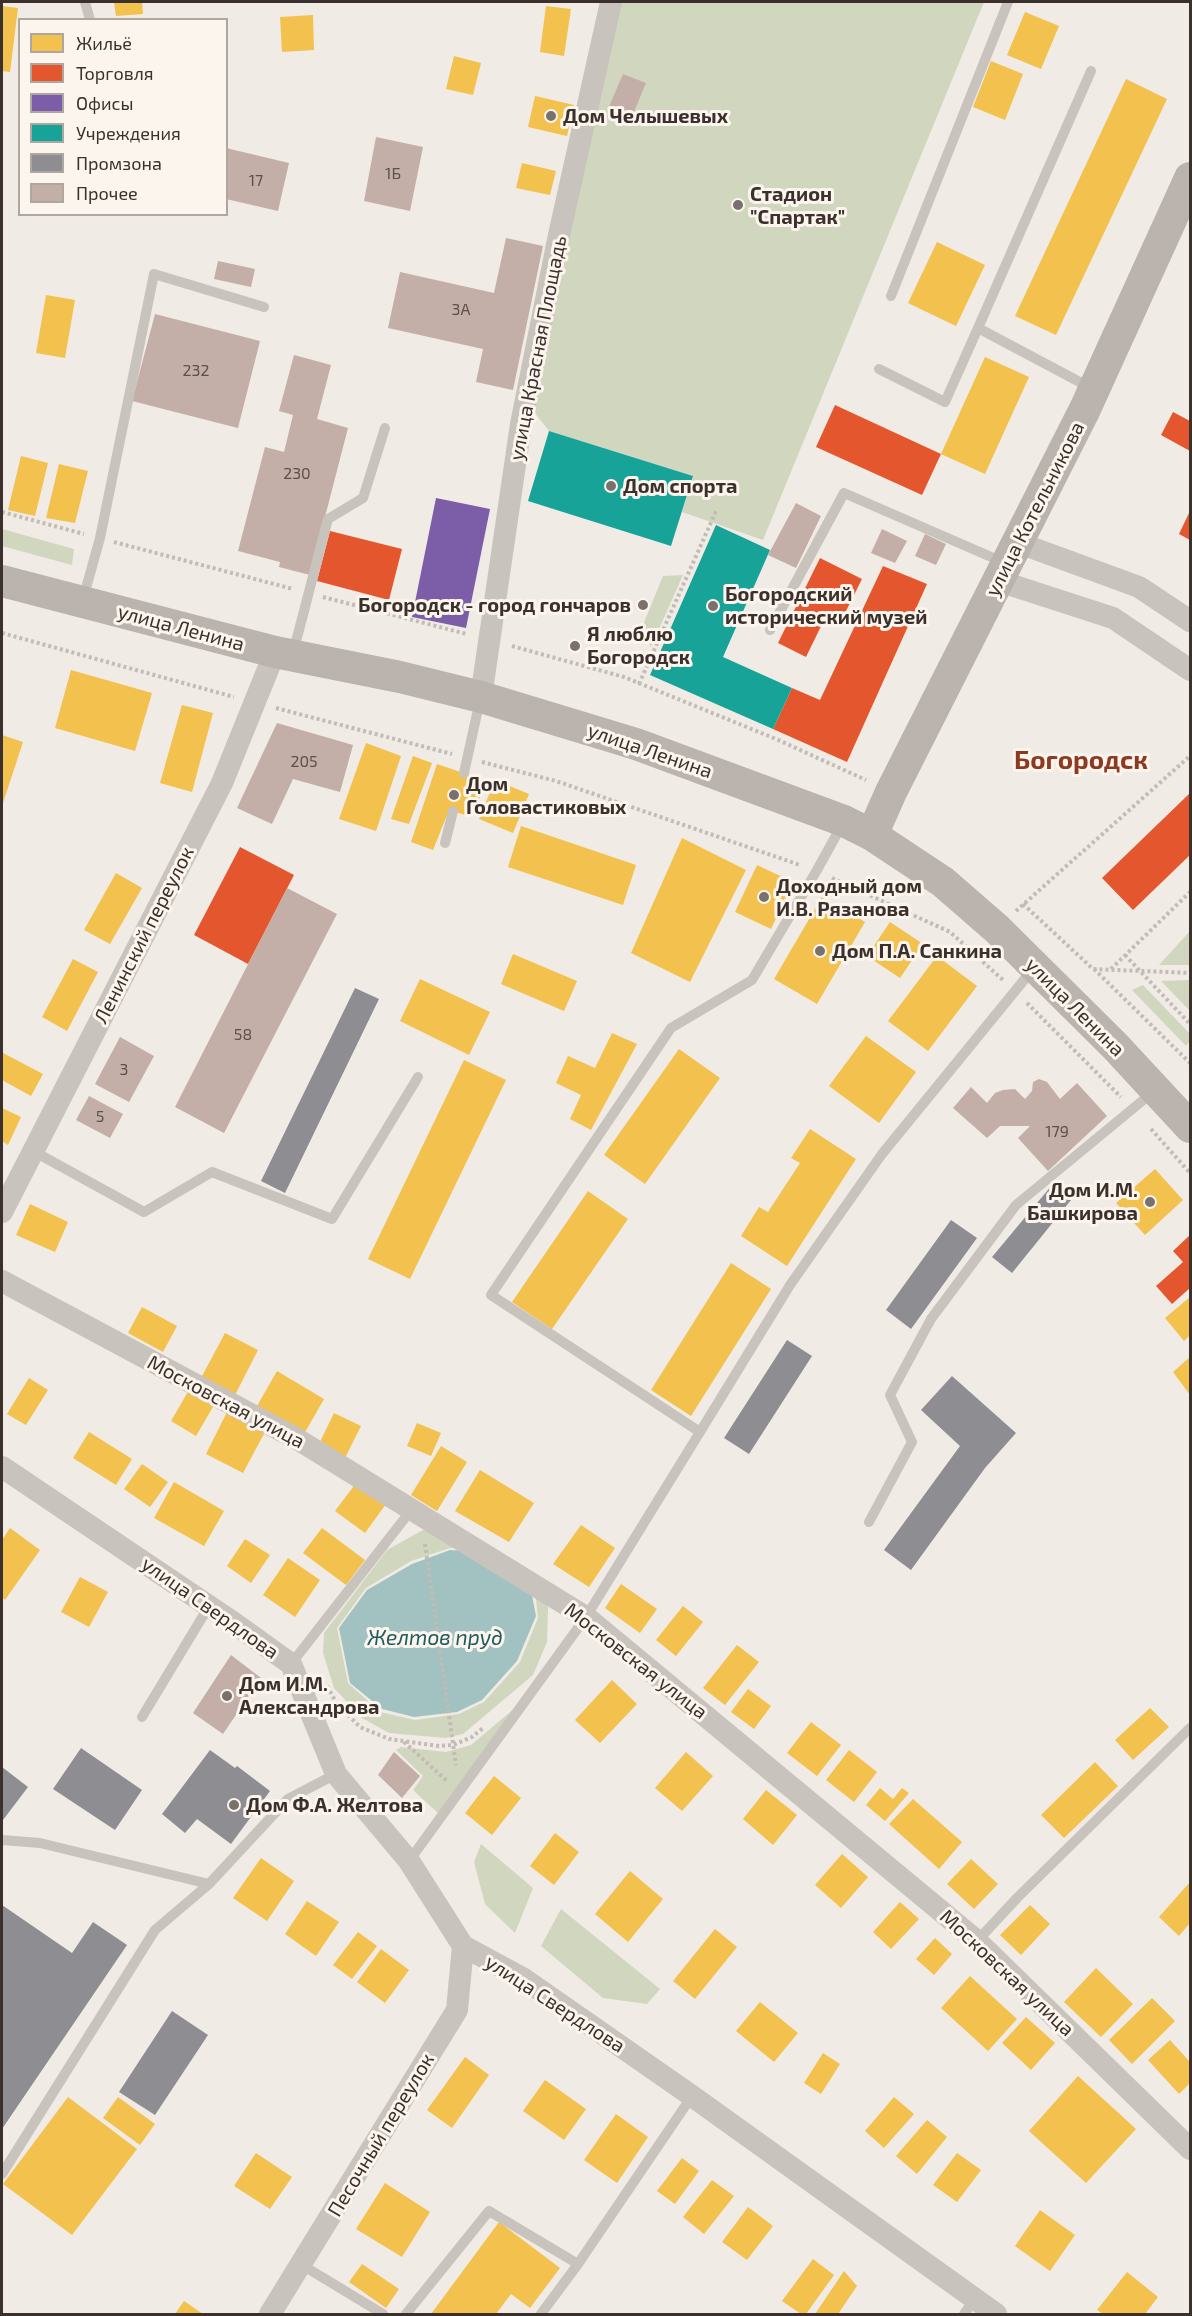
<!DOCTYPE html>
<meta charset="utf-8">
<style>
body{margin:0}
#map{position:relative;width:1192px;height:2316px;overflow:hidden;background:#f0ebe5;font-family:"Exo 2",sans-serif}
canvas{display:block}
.frame{position:absolute;inset:0;border:3px solid #3b302b;pointer-events:none}
.legend{position:absolute;left:18px;top:18px;width:210px;height:198px;box-sizing:border-box;background:#fbf5ee;border:2px solid #aea6a0;margin:0;padding:8px 10px;list-style:none;font-size:18px;color:#3b302b}
.legend li{display:flex;align-items:center;gap:12px;height:30px}
.legend b{width:30px;border:2px solid #aea6a0}
</style>
<div id="map">
<canvas width="1192" height="2316"></canvas>
<div class="frame"></div>
<ul class="legend">
<li><b style="height:16px;background:#f2c14e"></b>Жильё</li>
<li><b style="height:16px;background:#e4572e"></b>Торговля</li>
<li><b style="height:16px;background:#7b5ea7"></b>Офисы</li>
<li><b style="height:16px;background:#17a398"></b>Учреждения</li>
<li><b style="height:16px;background:#8d8d92"></b>Промзона</li>
<li><b style="height:16px;background:#c3afa7"></b>Прочее</li>
</ul>
</div>
<script>
const g = document.querySelector('canvas').getContext('2d');
g.lineJoin = 'round';
function fill(path, color) {
  g.fillStyle = color;
  g.fill(path, 'evenodd');
}
function toPath(rows) {
  const path = new Path2D();
  for (const r of rows) {
    path.moveTo(r[0], r[1]);
    for (let i = 2; i < r.length; i += 2) path.lineTo(r[i], r[i + 1]);
  }
  return path;
}
function stroke(path, color, width, dash) {
  g.strokeStyle = color;
  g.lineWidth = width;
  g.lineCap = dash ? 'butt' : 'round';
  g.setLineDash(dash || []);
  g.stroke(path);
}
function write(font, color, halo, rows, align = 'center') {
  g.font = font + ' "Exo 2",sans-serif';
  g.lineWidth = 6;
  g.setLineDash([]);
  g.textBaseline = 'middle';
  g.strokeStyle = halo;
  g.fillStyle = color;
  for (const [text, x, y, turn = 0] of rows) {
    g.save();
    g.translate(x, y);
    g.rotate((+turn || 0) * Math.PI / 180);
    g.textAlign = isNaN(turn) ? turn : align;
    if (halo) g.strokeText(text, 0, 0);
    g.fillText(text, 0, 0);
    g.restore();
  }
}
const green = toPath([
 [621,2,984,2,763,540,682,512,693,476,549,431,531,408],
 [2,529,74,549,72,565,2,546],
 [683,575,651,647,641,630,663,576],
 [1190,931,1190,965,1159,965],
 [1190,980,1190,1011,1161,981],
 [1143,985,1190,1034,1190,1041,1186,1046,1132,990],
 [430,1526,462,1548,450,1548,411,1561,366,1588,337,1628,348,1683,380,1712,415,1720,459,1714,484,1702,520,1662,538,1618,535,1590,545,1597,548,1608,547,1642,533,1675,463,1734,445,1738,389,1733,362,1718,334,1688,323,1653,324,1633,387,1550],
 [515,1708,440,1815,413,1790,423,1776,396,1750,401,1747,446,1752,471,1745],
 [481,1844,533,1888,515,1933,485,1904,474,1862],
 [561,1909,660,1989,647,2004,603,1998,541,1946]
]);
const water = toPath([
 [450,1550,466,1551,531,1590,536,1616,517,1661,482,1700,457,1712,414,1717,382,1709,350,1683,339,1628,367,1590,412,1564]
]);
const homes = toPath([
 [114,2,142,2,143,14,116,16],
 [2,6,18,8,10,72,2,71],
 [546,6,571,9,564,56,540,52],
 [1025,12,1059,26,1041,69,1007,55],
 [313,15,314,50,282,52,280,17],
 [454,56,481,63,473,95,446,89],
 [991,61,1023,74,1005,120,973,107],
 [1126,79,1167,99,1056,335,1015,316],
 [535,96,574,105,567,136,528,127],
 [522,163,556,171,550,195,516,188],
 [937,242,985,265,956,326,908,303],
 [46,295,75,300,65,358,36,353],
 [985,357,1029,377,985,474,941,454],
 [21,456,48,463,35,516,8,510],
 [59,464,88,471,75,523,46,518],
 [71,670,152,693,135,751,55,728],
 [182,705,213,713,192,792,160,783],
 [2,735,23,742,2,806],
 [366,743,401,756,376,831,339,819],
 [413,756,432,763,409,824,391,819],
 [437,764,487,781,471,817,449,810,433,850,411,842],
 [495,780,529,794,513,833,479,819],
 [521,826,636,865,623,905,508,867],
 [682,838,746,870,690,982,631,953],
 [757,865,793,882,771,929,735,912],
 [116,873,142,888,110,944,84,930],
 [822,897,865,922,817,1004,774,979],
 [890,922,923,944,900,978,867,956],
 [513,954,577,981,564,1011,501,984],
 [937,956,977,986,928,1051,888,1021],
 [73,959,98,972,67,1031,42,1017],
 [420,979,490,1012,469,1055,400,1021],
 [612,1033,637,1044,591,1130,570,1119,581,1095,556,1083,568,1056,595,1068],
 [866,1036,916,1072,879,1123,829,1086],
 [679,1049,720,1078,645,1184,604,1155],
 [3,1053,43,1074,31,1096,2,1080],
 [464,1060,506,1080,410,1279,368,1259],
 [2,1108,21,1117,8,1145,2,1141],
 [810,1129,856,1159,787,1266,741,1236,759,1207,768,1212,800,1163,791,1158],
 [1155,1169,1183,1200,1145,1235,1116,1203],
 [588,1191,628,1219,552,1329,512,1302],
 [30,1204,68,1222,55,1252,16,1235],
 [731,1263,771,1289,691,1416,651,1390],
 [1190,1297,1190,1335,1184,1341,1165,1318],
 [142,1307,177,1326,163,1352,128,1333],
 [225,1333,258,1350,235,1395,201,1378],
 [1190,1357,1190,1395,1173,1372],
 [277,1371,324,1399,304,1434,257,1406],
 [29,1378,48,1390,26,1425,7,1414],
 [189,1390,214,1405,196,1436,171,1421],
 [227,1412,265,1432,243,1473,206,1454],
 [334,1413,361,1426,344,1460,318,1446],
 [417,1423,441,1433,431,1456,407,1446],
 [89,1432,132,1459,116,1485,73,1458],
 [441,1446,467,1462,437,1511,411,1495],
 [142,1464,168,1482,150,1507,124,1489],
 [480,1470,534,1503,509,1542,455,1511],
 [174,1482,224,1511,204,1546,154,1518],
 [356,1483,386,1504,365,1533,335,1511],
 [581,1525,615,1548,589,1587,553,1564],
 [10,1528,40,1550,5,1600,2,1597,2,1540],
 [322,1528,365,1560,346,1585,303,1553],
 [245,1539,270,1555,251,1583,227,1566],
 [288,1558,320,1580,295,1617,263,1595],
 [80,1577,108,1592,89,1627,61,1612],
 [621,1584,657,1609,640,1633,605,1608],
 [683,1606,703,1622,676,1656,656,1640],
 [737,1645,759,1662,725,1705,703,1688],
 [612,1680,637,1704,600,1743,575,1720],
 [748,1689,771,1706,754,1729,731,1712],
 [1150,1708,1169,1727,1133,1760,1115,1740],
 [811,1722,841,1745,817,1776,787,1753],
 [849,1750,877,1772,854,1802,826,1780],
 [686,1752,713,1776,682,1811,655,1788],
 [1095,1762,1118,1786,1064,1838,1041,1815],
 [494,1776,521,1798,492,1835,465,1813],
 [880,1788,893,1799,902,1788,909,1793,885,1821,866,1805],
 [766,1790,797,1815,773,1845,743,1819],
 [913,1799,962,1842,939,1869,889,1824],
 [555,1833,579,1852,554,1885,530,1866],
 [842,1854,868,1877,841,1908,815,1885],
 [261,1858,294,1881,267,1921,233,1898],
 [971,1859,998,1884,974,1909,947,1884],
 [630,1871,663,1899,628,1942,595,1914],
 [1190,1882,1190,1923,1179,1936,1159,1917],
 [307,1901,339,1922,316,1956,285,1934],
 [900,1902,919,1919,891,1949,873,1932],
 [1030,1905,1050,1924,1021,1955,1000,1935],
 [715,1929,737,1947,695,1999,673,1981],
 [358,1932,377,1946,352,1979,333,1965],
 [935,1938,952,1954,934,1975,916,1959],
 [381,1949,409,1970,385,2003,357,1982],
 [1096,1968,1133,2004,1101,2037,1064,2002],
 [970,1976,1017,2019,988,2051,941,2008],
 [1152,1998,1175,2021,1132,2064,1109,2040],
 [760,2002,798,2033,774,2062,736,2031],
 [1026,2017,1055,2043,1031,2070,1002,2043],
 [1170,2040,1190,2062,1190,2083,1179,2094,1148,2060],
 [823,2053,840,2064,821,2094,804,2083],
 [465,2057,489,2075,452,2128,427,2110],
 [1078,2076,1136,2129,1086,2183,1029,2131],
 [545,2080,586,2109,564,2140,523,2111],
 [68,2097,137,2149,72,2235,3,2184],
 [118,2097,155,2124,140,2145,103,2118],
 [894,2097,914,2114,884,2148,865,2131],
 [616,2114,648,2137,617,2183,584,2160],
 [927,2120,947,2137,917,2174,896,2156],
 [256,2153,292,2177,270,2209,234,2186],
 [957,2153,981,2170,957,2202,933,2185],
 [682,2158,699,2171,675,2204,657,2191],
 [712,2180,734,2196,704,2234,683,2217],
 [385,2183,430,2212,402,2257,356,2229],
 [748,2207,773,2226,747,2260,722,2242],
 [1040,2210,1075,2235,1050,2271,1015,2246],
 [499,2222,560,2268,530,2308,511,2294,496,2314,431,2314],
 [813,2259,834,2275,806,2314,801,2314,782,2301],
 [362,2264,399,2289,386,2308,349,2282],
 [844,2271,857,2286,838,2314,815,2314],
 [1127,2272,1158,2297,1145,2314,1103,2314,1097,2310],
 [184,2301,203,2314,175,2314]
]);
const shops = toPath([
 [835,405,941,454,922,495,816,447],
 [1173,412,1190,421,1190,451,1161,435],
 [1190,511,1190,540,1179,534],
 [330,531,402,549,389,600,317,581],
 [820,558,862,579,839,625,825,618,806,657,778,643],
 [883,566,927,584,847,762,773,729,792,688,820,700],
 [1190,793,1190,855,1133,910,1102,878],
 [240,847,294,875,248,964,194,935],
 [1190,1235,1190,1288,1172,1304,1156,1286,1183,1262,1173,1251]
]);
const offices = toPath([
 [436,498,490,509,466,628,412,617]
]);
const public = toPath([
 [549,431,693,476,671,546,528,501],
 [716,525,770,550,723,657,792,688,773,729,650,675]
]);
const industry = toPath([
 [355,988,379,999,285,1193,261,1181],
 [1052,1185,1071,1200,1012,1273,992,1257],
 [951,1220,977,1238,911,1329,886,1310],
 [787,1340,812,1356,749,1454,724,1438],
 [952,1376,1016,1433,985,1468,911,1570,884,1550,960,1446,921,1410],
 [81,1748,142,1790,115,1830,53,1789],
 [210,1750,235,1768,237,1766,270,1791,231,1844,197,1819,185,1833,162,1814],
 [2,1767,28,1787,3,1820,2,1819],
 [2,1905,72,1953,93,1922,127,1945,2,2129],
 [172,2011,208,2035,155,2115,119,2092]
]);
const building = toPath([
 [623,74,646,83,628,126,605,116],
 [376,137,423,147,410,211,364,201],
 [226,148,289,163,278,211,226,199],
 [506,238,543,246,513,390,476,382,483,349,388,328,400,272,494,293],
 [218,261,255,269,251,287,214,279],
 [155,314,260,341,238,428,132,401],
 [294,355,331,365,317,419,348,428,310,575,279,567,280,562,238,551,265,447,284,452,293,415,279,411],
 [796,503,821,516,796,568,768,555],
 [882,529,907,541,895,563,871,553],
 [925,534,946,544,936,565,915,556],
 [277,723,353,745,340,792,293,779,272,824,237,808],
 [287,888,337,914,224,1133,175,1107],
 [120,1037,154,1056,129,1102,95,1084],
 [1039,1079,1047,1082,1060,1099,1077,1083,1107,1116,1048,1171,1018,1138,1030,1126,1000,1126,987,1138,953,1108,971,1087,987,1103,995,1093,1003,1090,1015,1089,1025,1099,1032,1091,1033,1082],
 [89,1096,123,1114,110,1138,76,1120],
 [231,1655,261,1678,223,1734,193,1713],
 [394,1752,420,1776,402,1798,378,1775]
]);
const path = toPath([
 [2,512,84,534],
 [114,542,293,589],
 [323,597,467,634],
 [2,633,234,697],
 [512,646,624,677,776,739,866,780],
 [639,684,717,509],
 [276,708,452,754],
 [482,762,556,781,800,865],
 [832,878,950,932,1004,981],
 [1023,904,1093,969,1190,973],
 [1016,911,1190,756],
 [1125,955,1190,1024],
 [1094,969,1190,1063],
 [1111,969,1190,892],
 [1027,1003,1121,1097],
 [1151,1129,1190,1173],
 [425,1544,456,1765],
 [327,1686,337,1704,360,1727,389,1739,439,1746,453,1745,472,1737,483,1728],
 [404,1742,447,1781]
]);
const lane = toPath([
 [85,2,90,20],
 [891,296,1008,2],
 [879,369,945,402,978,328],
 [1091,388,978,328,1091,71],
 [83,599,100,538,154,274,264,307],
 [770,630,844,493,1005,563],
 [293,653,328,519,363,498,385,428],
 [464,773,480,700],
 [843,823,817,870,752,980,671,1028,491,1295,700,1432,790,1285,882,1154,1033,969],
 [445,843,453,811],
 [33,1151,144,1212,212,1172,332,1219,418,1077],
 [869,1522,912,1442,890,1395,931,1319,1016,1205,1153,1092],
 [291,1664,412,1509],
 [142,1717,209,1606],
 [2,1840,40,1843,209,1884],
 [409,1861,586,1617,700,1432],
 [977,1941,1018,1897,1190,1728],
 [2,2174,155,1930,209,1884,288,1799,336,1774],
 [302,2265,383,2314],
 [406,2314,489,2211,578,2264,692,2096],
 [541,2314,578,2264],
 [964,2314,975,2299]
]);
const street = toPath([
 [1019,543,1139,587,1190,621],
 [999,581,1113,618,1190,670],
 [481,697,521,424,559,235,611,2],
 [2,1212,222,783,275,652],
 [2,1281,297,1439,586,1617,977,1941,1190,2149],
 [2,1467,234,1623,291,1664,336,1774,409,1861,463,1946,524,1979,692,2096,996,2314],
 [270,2314,457,2010,463,1946]
]);
const secondary = toPath([
 [2,581,275,652,400,677,481,697,636,744,844,821,872,835,943,882,997,929,1115,1046,1190,1127],
 [872,835,891,792,1085,409,1190,178]
]);
const markers = [
 [551,116,6,"#7a716c"],
 [738,205,6,"#7a716c"],
 [611,486,6,"#7a716c"],
 [643,605,6,"#7a716c"],
 [713,606,6,"#7a716c"],
 [575,646,6,"#7a716c"],
 [454,795,6,"#7a716c"],
 [764,897,6,"#7a716c"],
 [820,951,6,"#7a716c"],
 [1150,1202,6,"#7a716c"],
 [227,1696,6,"#7a716c"],
 [234,1805,6,"#7a716c"]
];
const numberNames = [
 ["1Б",393,174],
 ["17",256,181],
 ["3А",461,310],
 ["232",196,371],
 ["230",297,474],
 ["205",304,762],
 ["58",243,1035],
 ["3",124,1070],
 ["5",100,1117],
 ["179",1057,1132]
];
const poiNames = [
 ["Дом Челышевых",563,116],
 ["Стадион",750,194],
 ["\"Спартак\"",750,217],
 ["Дом спорта",623,486],
 ["Богородский",725,594],
 ["исторический музей",725,617],
 ["Богородск - город гончаров",631,605,"right"],
 ["Я люблю",587,634],
 ["Богородск",587,657],
 ["Дом",466,784],
 ["Головастиковых",466,807],
 ["Доходный дом",776,886],
 ["И.В. Рязанова",776,909],
 ["Дом П.А. Санкина",832,951],
 ["Дом И.М.",1138,1190,"right"],
 ["Башкирова",1138,1213,"right"],
 ["Дом И.М.",239,1684],
 ["Александрова",239,1707],
 ["Дом Ф.А. Желтова",246,1805]
];
const streetNames = [
 ["улица Красная Площадь",538,348,-79],
 ["улица Котельникова",1035,509,-63],
 ["улица Ленина",181,628,15],
 ["улица Ленина",650,751,19],
 ["Ленинский переулок",144,935,-63],
 ["улица Ленина",1075,1007,45],
 ["Московская улица",226,1402,28],
 ["улица Свердлова",210,1608,35],
 ["Московская улица",636,1661,38],
 ["Московская улица",1007,1973,43],
 ["улица Свердлова",555,2004,33],
 ["Песочный переулок",381,2135,-59]
];
const waterNames = [
 ["Желтов пруд",435,1638]
];
const districtNames = [
 ["Богородск",1081,760]
];
fill(green, '#d1d6bf');
fill(water, '#a1c2c1');
fill(homes, '#f2c14e');
fill(shops, '#e4572e');
fill(offices, '#7b5ea7');
fill(public, '#17a398');
fill(industry, '#8d8d92');
fill(building, '#c3afa7');
stroke(path, '#c2bbb6', 4, [3, 3]);
stroke(lane, '#c9c3be', 10);
stroke(street, '#c9c3be', 22);
stroke(secondary, '#bab3ae', 32);
for (const [x, y, r, color] of markers) {
  const dot = new Path2D();
  dot.arc(x, y, r, 0, 2 * Math.PI);
  g.fillStyle = color;
  g.fill(dot);
  stroke(dot, '#fbf5ee', 2);
}
write('16px', '#5d504a', null, numberNames);
write('bold 20px', '#3b302b', '#fbf5ee', poiNames, 'left');
write('20px', '#3b302b', '#fbf5ee', streetNames);
write('italic 21px', '#1f5a5e', '#fbf5ee', waterNames);
write('bold 26px', '#8c3b22', '#fbf5ee', districtNames);
</script>
